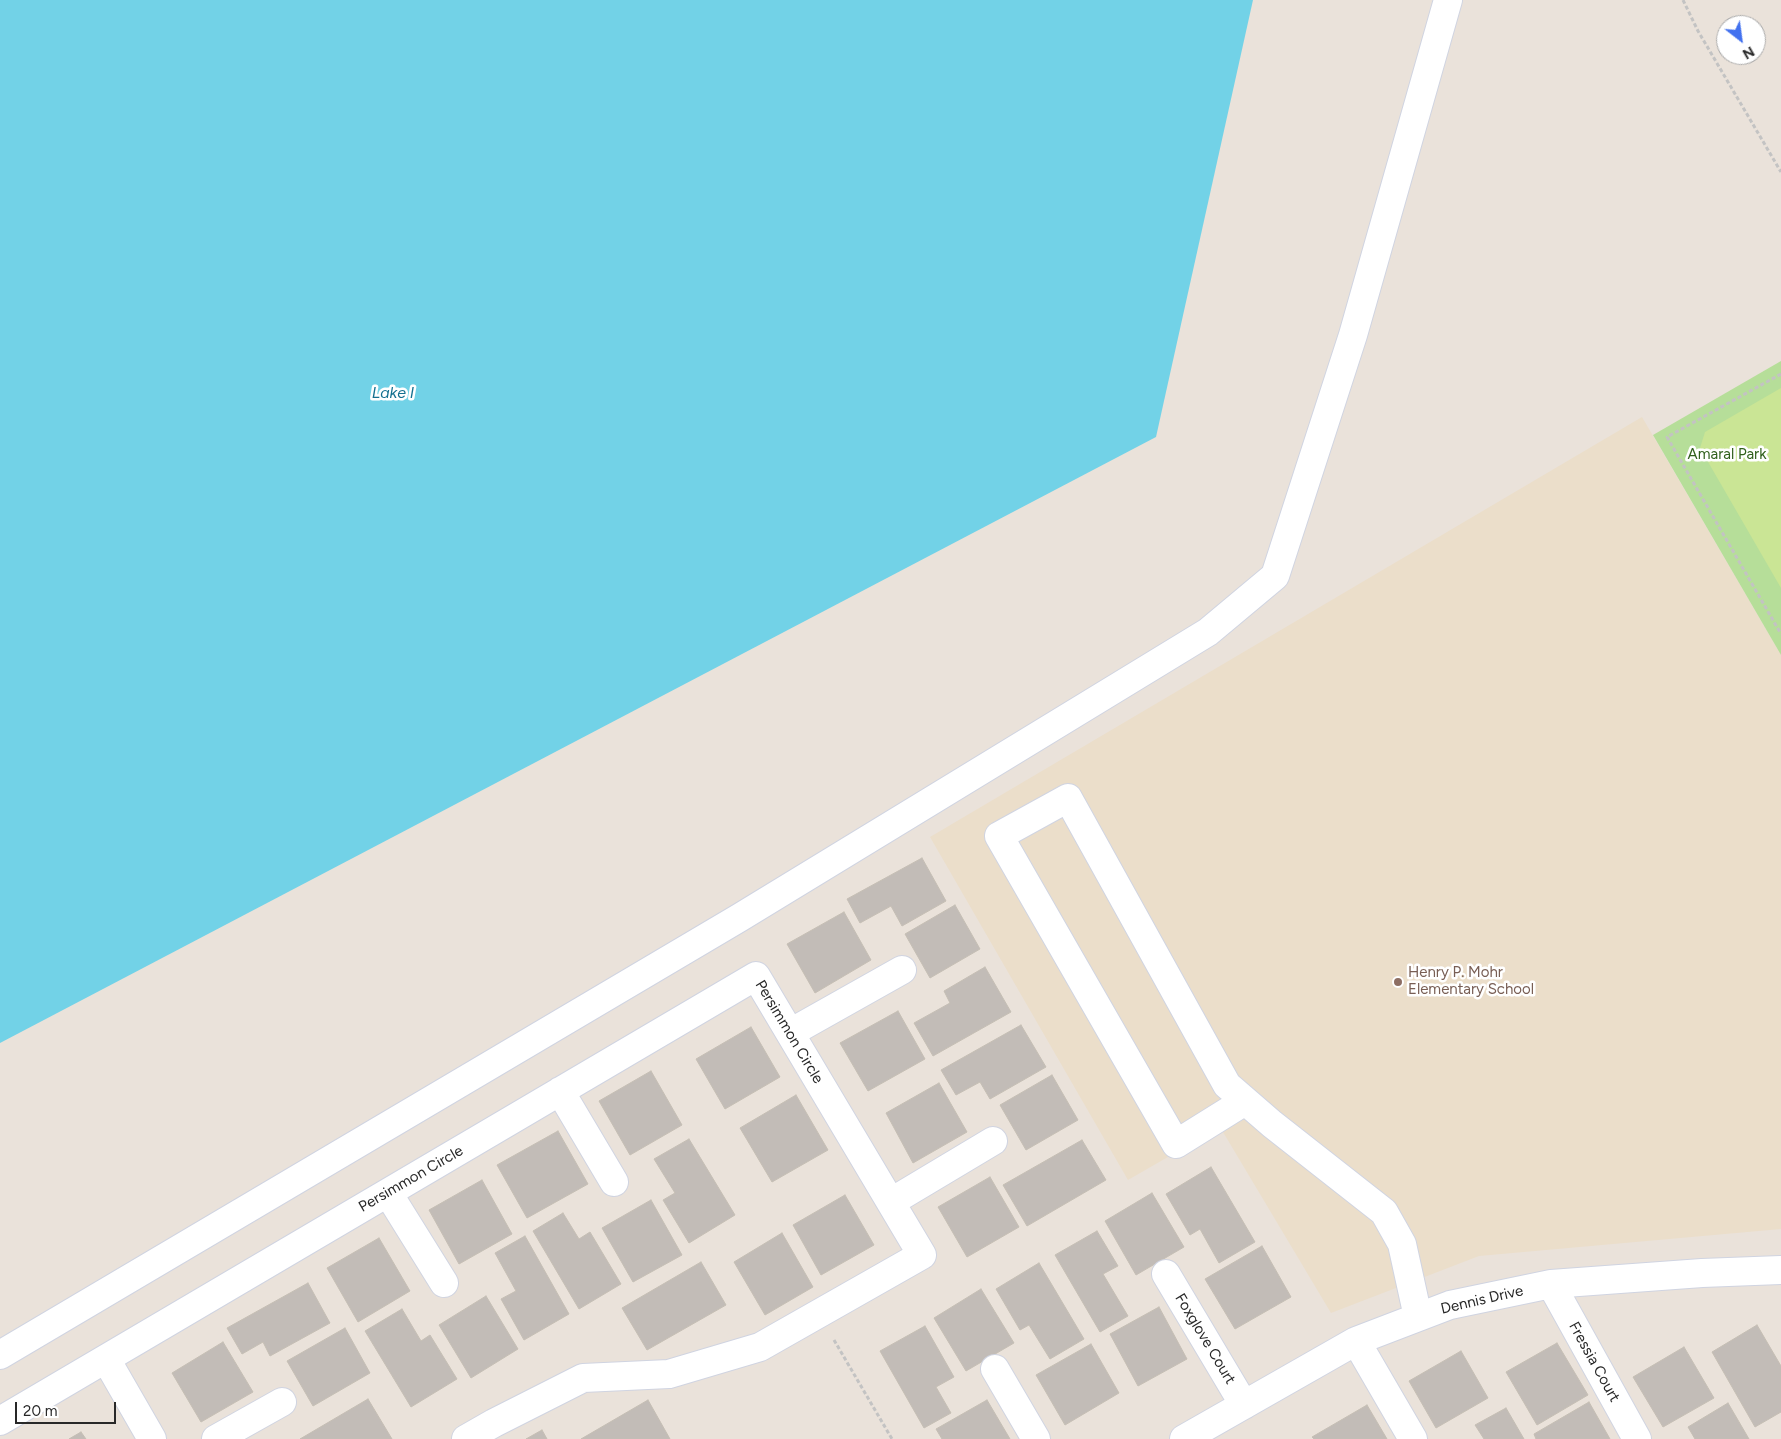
<!DOCTYPE html>
<style>
body{margin:0}
#map{position:relative;width:1781px;height:1439px;overflow:hidden;background:#eae2da;font-family:Figtree,sans-serif}
canvas{display:block}
.north{position:absolute;left:1716px;top:15px;width:50px;height:50px;box-sizing:border-box;background:#fff;border:1px solid #a9a9a9;border-radius:50%;rotate:150deg;font-size:14px;font-weight:700;line-height:20px;text-align:center;color:#282828}
.north::after{content:'';display:block;margin:auto;width:18px;height:22px;background:#4271ef;clip-path:polygon(50% 0,100% 100%,50% 72%,0 100%)}
.scale{position:absolute;left:15px;top:1402px;width:101px;height:22px;box-sizing:border-box;border:2px solid #282828;border-top:0;padding-left:6px;font-size:15px;line-height:18px;white-space:nowrap;color:#282828;-webkit-text-stroke:4px #fff;paint-order:stroke}
</style>
<div id="map">
<canvas width="1781" height="1439"></canvas>
<div class="north">N</div>
<div class="scale">20 m</div>
</div>
<script>
const g = document.querySelector('canvas').getContext('2d');
g.lineJoin = 'round';
function fill(path, color) {
  g.fillStyle = color;
  g.fill(path, 'evenodd');
}
function toPath(rows) {
  const path = new Path2D();
  for (const r of rows) {
    path.moveTo(r[0], r[1]);
    for (let i = 2; i < r.length; i += 2) path.lineTo(r[i], r[i + 1]);
  }
  return path;
}
function stroke(path, color, width, dash) {
  g.strokeStyle = color;
  g.lineWidth = width;
  g.lineCap = dash ? 'butt' : 'round';
  g.setLineDash(dash || []);
  g.stroke(path);
}
function write(font, color, halo, rows, align = 'center') {
  g.font = font + ' Figtree,sans-serif';
  g.lineWidth = 5;
  g.setLineDash([]);
  g.textBaseline = 'middle';
  g.strokeStyle = halo;
  g.fillStyle = color;
  for (const [text, x, y, turn = 0] of rows) {
    g.save();
    g.translate(x, y);
    g.rotate((+turn || 0) * Math.PI / 180);
    g.textAlign = isNaN(turn) ? turn : align;
    if (halo) g.strokeText(text, 0, 0);
    g.fillText(text, 0, 0);
    g.restore();
  }
}
const education = toPath([
 [1642,417,1781,655,1781,1229,1479,1256,1331,1313,1220,1127,1128,1180,930,837]
]);
const green = toPath([
 [1781,361,1781,655,1653,435]
]);
const pitch = toPath([
 [1781,388,1781,588,1700,448,1705,432]
]);
const water = toPath([
 [0,0,1253,0,1156,437,0,1043]
]);
const building = toPath([
 [922,858,946,901,902,926,891,906,860,923,847,899,922,858],
 [955,905,980,949,930,978,905,934,955,905],
 [844,912,871,960,815,993,787,944,844,912],
 [985,967,1011,1012,933,1056,914,1023,950,1003,944,991,985,967],
 [898,1011,925,1059,868,1091,840,1043,898,1011],
 [1021,1025,1046,1067,990,1099,980,1082,956,1095,941,1070,1021,1025],
 [751,1027,780,1077,725,1109,696,1059,751,1027],
 [651,1071,682,1125,630,1155,599,1101,651,1071],
 [1052,1075,1078,1120,1026,1150,1000,1105,1052,1075],
 [939,1083,967,1132,913,1163,886,1113,939,1083],
 [796,1095,828,1150,772,1182,740,1128,796,1095],
 [558,1131,588,1184,527,1218,497,1165,558,1131],
 [689,1139,735,1215,689,1243,663,1200,675,1193,654,1159,689,1139],
 [1082,1140,1106,1180,1027,1226,1003,1185,1082,1140],
 [1211,1167,1255,1242,1219,1263,1200,1229,1190,1235,1166,1194,1211,1167],
 [990,1177,1019,1227,967,1257,938,1207,990,1177],
 [482,1180,512,1234,459,1264,429,1210,482,1180],
 [1152,1193,1184,1247,1136,1275,1105,1221,1152,1193],
 [845,1195,874,1245,821,1275,793,1225,845,1195],
 [651,1200,682,1255,633,1282,602,1228,651,1200],
 [563,1213,579,1239,590,1232,621,1284,579,1309,533,1231,563,1213],
 [1097,1231,1118,1266,1103,1274,1128,1316,1100,1332,1055,1255,1097,1231],
 [782,1233,813,1287,765,1315,734,1262,782,1233],
 [525,1236,569,1314,524,1340,501,1299,516,1291,495,1253,525,1236],
 [379,1238,410,1291,358,1322,327,1268,379,1238],
 [1262,1246,1291,1297,1235,1329,1205,1279,1262,1246],
 [701,1262,726,1305,647,1350,622,1308,701,1262],
 [1039,1263,1084,1339,1050,1359,1029,1325,1020,1330,996,1289,1039,1263],
 [308,1283,330,1323,270,1356,263,1342,242,1354,227,1328,308,1283],
 [981,1289,1014,1343,966,1371,934,1318,981,1289],
 [486,1296,518,1349,471,1378,439,1325,486,1296],
 [1159,1307,1187,1359,1138,1386,1110,1334,1159,1307],
 [402,1309,421,1341,430,1335,457,1379,411,1407,365,1331,402,1309],
 [1757,1325,1781,1366,1781,1412,1755,1427,1712,1352,1757,1325],
 [925,1326,954,1377,936,1387,951,1413,924,1428,880,1351,925,1326],
 [345,1328,370,1373,313,1406,287,1361,345,1328],
 [223,1342,253,1392,201,1422,172,1373,223,1342],
 [1557,1343,1588,1395,1537,1425,1506,1372,1557,1343],
 [1091,1344,1119,1393,1065,1425,1036,1375,1091,1344],
 [1684,1347,1714,1398,1663,1427,1633,1377,1684,1347],
 [1461,1351,1488,1398,1436,1428,1409,1381,1461,1351],
 [368,1399,392,1439,300,1439,368,1399],
 [648,1400,670,1439,581,1439,648,1400],
 [987,1400,1010,1439,942,1439,936,1429,987,1400],
 [1589,1402,1610,1439,1536,1439,1534,1434,1589,1402],
 [1728,1403,1749,1439,1695,1439,1688,1427,1728,1403],
 [1367,1405,1387,1439,1314,1439,1312,1437,1367,1405],
 [1506,1408,1524,1439,1484,1439,1475,1425,1506,1408],
 [542,1430,547,1439,526,1439,542,1430],
 [81,1432,86,1439,69,1439,81,1432]
]);
const path = toPath([
 [1683,0,1698,31,1781,172],
 [1781,374,1667,437,1781,634],
 [834,1340,892,1439]
]);
const minor = toPath([
 [790,1033,902,970],
 [560,1091,614,1182],
 [1245,1101,1176,1144,999,836,1068,798,1227,1085,1272,1124,1384,1212,1402,1244,1418,1317],
 [388,1193,444,1283],
 [891,1202,993,1141],
 [1166,1274,1244,1405],
 [1551,1284,1637,1439],
 [1356,1341,1413,1439],
 [0,1355,739,918,1208,632,1275,576,1353,335,1448,0],
 [106,1359,152,1439],
 [995,1369,1036,1439],
 [0,1421,756,976,922,1255,760,1347,669,1374,583,1378,494,1423,466,1439],
 [216,1439,282,1402],
 [1184,1439,1356,1341,1450,1305,1551,1284,1702,1273,1781,1270]
]);
const markers = [
 [1398,982,5,"#8d6e63"]
];
const parkNames = [
 ["Amaral Park",1727,455]
];
const educationNames = [
 ["Henry P. Mohr",1408,973],
 ["Elementary School",1408,990]
];
const streetNames = [
 ["Persimmon Circle",789,1032,59],
 ["Persimmon Circle",411,1179,-30],
 ["Dennis Drive",1482,1300,-13],
 ["Foxglove Court",1205,1339,59],
 ["Fressia Court",1594,1362,61]
];
const waterNames = [
 ["Lake I",393,393]
];
fill(education, '#ebdeca');
fill(green, '#b6de99');
fill(pitch, '#cae595');
fill(water, '#72d2e7');
fill(building, '#c2bcb7');
stroke(building, '#c5beb4', 1);
stroke(minor, '#d0d4e1', 30);
stroke(path, '#c3c3c3', 3, [4, 2.5]);
stroke(minor, '#fff', 28);
for (const [x, y, r, color] of markers) {
  const dot = new Path2D();
  dot.arc(x, y, r, 0, 2 * Math.PI);
  g.fillStyle = color;
  g.fill(dot);
  stroke(dot, '#fff', 2);
}
write('15px', '#31601d', '#fff', parkNames);
write('15px', '#785e54', '#fff', educationNames, 'left');
write('15px', '#282828', '#fff', streetNames);
write('italic 16px', '#147090', '#fff', waterNames);
</script>
